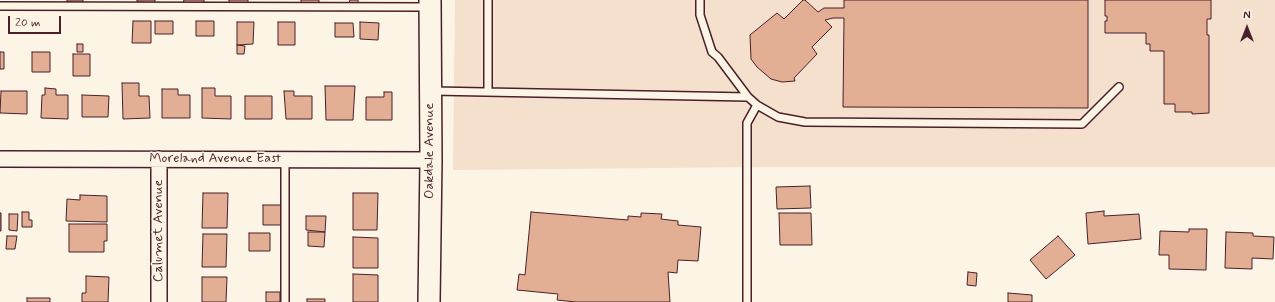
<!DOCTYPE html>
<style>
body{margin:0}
#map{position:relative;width:1275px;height:302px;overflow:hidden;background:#fcf5e5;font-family:Mynerve,sans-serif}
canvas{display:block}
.north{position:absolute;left:1227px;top:8px;width:40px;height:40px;-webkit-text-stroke:3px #fcf5e5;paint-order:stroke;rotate:0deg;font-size:11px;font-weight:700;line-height:16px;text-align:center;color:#4a1f2b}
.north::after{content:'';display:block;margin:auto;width:14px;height:18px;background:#4a1f2b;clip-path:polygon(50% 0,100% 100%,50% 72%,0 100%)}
.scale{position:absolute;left:8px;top:16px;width:53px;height:18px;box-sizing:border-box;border:2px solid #4a1f2b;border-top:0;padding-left:5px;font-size:12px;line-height:14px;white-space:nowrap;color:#4a1f2b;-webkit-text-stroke:3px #fcf5e5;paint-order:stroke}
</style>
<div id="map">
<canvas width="1275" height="302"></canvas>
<div class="north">N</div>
<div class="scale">20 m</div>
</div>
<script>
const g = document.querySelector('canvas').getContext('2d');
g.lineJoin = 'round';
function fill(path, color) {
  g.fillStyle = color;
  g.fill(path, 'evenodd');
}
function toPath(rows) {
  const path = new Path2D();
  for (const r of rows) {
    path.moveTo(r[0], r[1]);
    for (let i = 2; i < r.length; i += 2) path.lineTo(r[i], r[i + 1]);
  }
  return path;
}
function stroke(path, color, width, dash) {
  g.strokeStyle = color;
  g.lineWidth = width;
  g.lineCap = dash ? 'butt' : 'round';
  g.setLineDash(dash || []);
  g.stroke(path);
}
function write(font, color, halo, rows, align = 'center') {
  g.font = font + ' Mynerve,sans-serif';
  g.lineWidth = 3;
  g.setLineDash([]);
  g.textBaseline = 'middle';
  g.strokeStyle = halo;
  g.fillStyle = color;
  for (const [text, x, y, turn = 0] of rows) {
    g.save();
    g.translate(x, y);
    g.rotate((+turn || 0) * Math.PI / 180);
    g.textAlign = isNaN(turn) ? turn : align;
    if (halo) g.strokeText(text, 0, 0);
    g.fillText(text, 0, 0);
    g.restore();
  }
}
const built = toPath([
 [455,0,1275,0,1275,167,764,167,453,170]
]);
const building = toPath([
 [67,0,83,0,83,3,67,2,67,0],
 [137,0,155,0,155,3,137,2,137,0],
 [184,0,204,0,204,3,183,3,184,0],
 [229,0,248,0,248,3,229,3,229,0],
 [301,0,319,0,319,3,301,3,301,0],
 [350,0,358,0,358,3,349,3,350,0],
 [803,0,805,0,818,12,824,8,844,8,844,0,1088,0,1088,108,843,107,844,18,833,18,825,20,832,27,812,47,817,54,794,78,795,81,782,82,771,79,757,67,751,59,750,35,777,13,784,19,803,0],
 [1105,0,1211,0,1211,19,1207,19,1207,35,1209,35,1209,113,1192,114,1192,112,1175,112,1175,104,1164,104,1164,51,1150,51,1150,44,1146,44,1146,33,1105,33,1105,21,1107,21,1107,16,1105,16,1105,0],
 [133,21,151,21,151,43,132,43,133,21],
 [155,21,173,21,173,34,155,34,155,21],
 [196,21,214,21,214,36,196,36,196,21],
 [237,22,254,22,253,44,237,45,237,22],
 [278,22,295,22,295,45,278,45,278,22],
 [360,22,379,23,378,40,360,39,360,22],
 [335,23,353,23,354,37,335,37,335,23],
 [77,44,83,44,83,52,77,52,77,44],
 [237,45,245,46,244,54,237,54,237,45],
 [0,52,4,52,4,69,0,69,0,52],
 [32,52,50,52,50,72,32,72,32,52],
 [73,54,90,54,90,76,73,76,73,54],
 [122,83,139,83,139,96,149,96,150,118,123,119,122,83],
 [325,86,355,86,353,120,326,120,325,86],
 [45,88,56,89,56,95,68,95,68,119,41,118,42,95,45,95,45,88],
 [202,88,215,88,215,96,231,96,231,119,202,118,202,88],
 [162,89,178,89,178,95,190,95,190,118,162,118,162,89],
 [1,91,27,91,27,114,0,113,1,91],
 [284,91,294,91,294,96,312,96,312,119,286,119,284,91],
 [384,92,392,92,392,120,366,120,366,97,384,97,384,92],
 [82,95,109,96,108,117,82,117,82,95],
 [245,96,272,96,272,119,245,119,245,96],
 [810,186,811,208,777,209,776,187,810,186],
 [203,193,228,193,227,228,202,228,203,193],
 [353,193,378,193,377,230,353,230,353,193],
 [80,195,107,196,107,222,66,221,67,199,80,200,80,195],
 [263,205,281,205,281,225,263,225,263,205],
 [1104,211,1104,216,1139,214,1141,239,1088,244,1086,213,1104,211],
 [22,212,29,212,29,220,32,220,32,227,22,227,22,212],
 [531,212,628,220,628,216,641,217,641,213,662,214,661,219,678,221,678,225,701,227,698,261,678,260,677,273,668,272,670,302,576,302,557,300,558,294,517,290,519,274,525,275,531,212],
 [0,213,1,213,1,231,0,231,0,213],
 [779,213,811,213,812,245,780,245,779,213],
 [9,214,18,214,17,231,9,230,9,214],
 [306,216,326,216,325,232,306,230,306,216],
 [69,224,107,224,107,241,104,241,104,252,69,252,69,224],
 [1189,229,1207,229,1206,270,1169,269,1169,255,1159,255,1160,231,1189,232,1189,229],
 [308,232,325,232,324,247,308,246,308,232],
 [1226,232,1253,233,1253,236,1274,237,1273,259,1252,258,1252,269,1225,268,1226,232],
 [249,233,270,233,270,251,249,251,249,233],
 [203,234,227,234,226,267,202,267,203,234],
 [7,236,17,236,15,249,6,249,7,236],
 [1058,236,1075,255,1046,279,1030,260,1058,236],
 [353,237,378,238,378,268,353,268,353,237],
 [968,272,977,273,976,286,967,285,968,272],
 [353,274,378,275,378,302,353,302,353,274],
 [86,276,109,277,108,302,82,302,82,293,86,293,86,276],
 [202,277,227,277,226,302,202,302,202,277],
 [266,292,280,292,280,302,266,302,266,292],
 [1008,293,1032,295,1032,302,1008,302,1008,293],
 [27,298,50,298,50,302,27,302,27,298],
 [307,299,325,299,325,302,307,302,307,299]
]);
const lane = toPath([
 [488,0,488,92],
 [700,0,700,15,712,52,718,57,748,97,757,105,778,117,805,122,1082,124,1119,87],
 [0,6,428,7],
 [433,91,748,97],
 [285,160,285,302],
 [747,302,747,123,757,105]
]);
const street = toPath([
 [0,159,431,160],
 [159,302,159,159]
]);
const secondary = toPath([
 [429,302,431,160,430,0]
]);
const streetNames = [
 ["Oakdale Avenue",430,151,-90],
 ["Moreland Avenue East",215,159],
 ["Calumet Avenue",159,231,-90]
];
fill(built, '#f4e0cd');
fill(building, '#e2af95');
stroke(building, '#4a1f2b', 1);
stroke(lane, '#4a1f2b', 10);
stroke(street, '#4a1f2b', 18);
stroke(secondary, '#4a1f2b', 24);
stroke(lane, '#fcf5e5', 7);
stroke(street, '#fcf5e5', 15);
stroke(secondary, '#fcf5e5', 21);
write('14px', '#4a1f2b', '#fcf5e5', streetNames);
</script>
